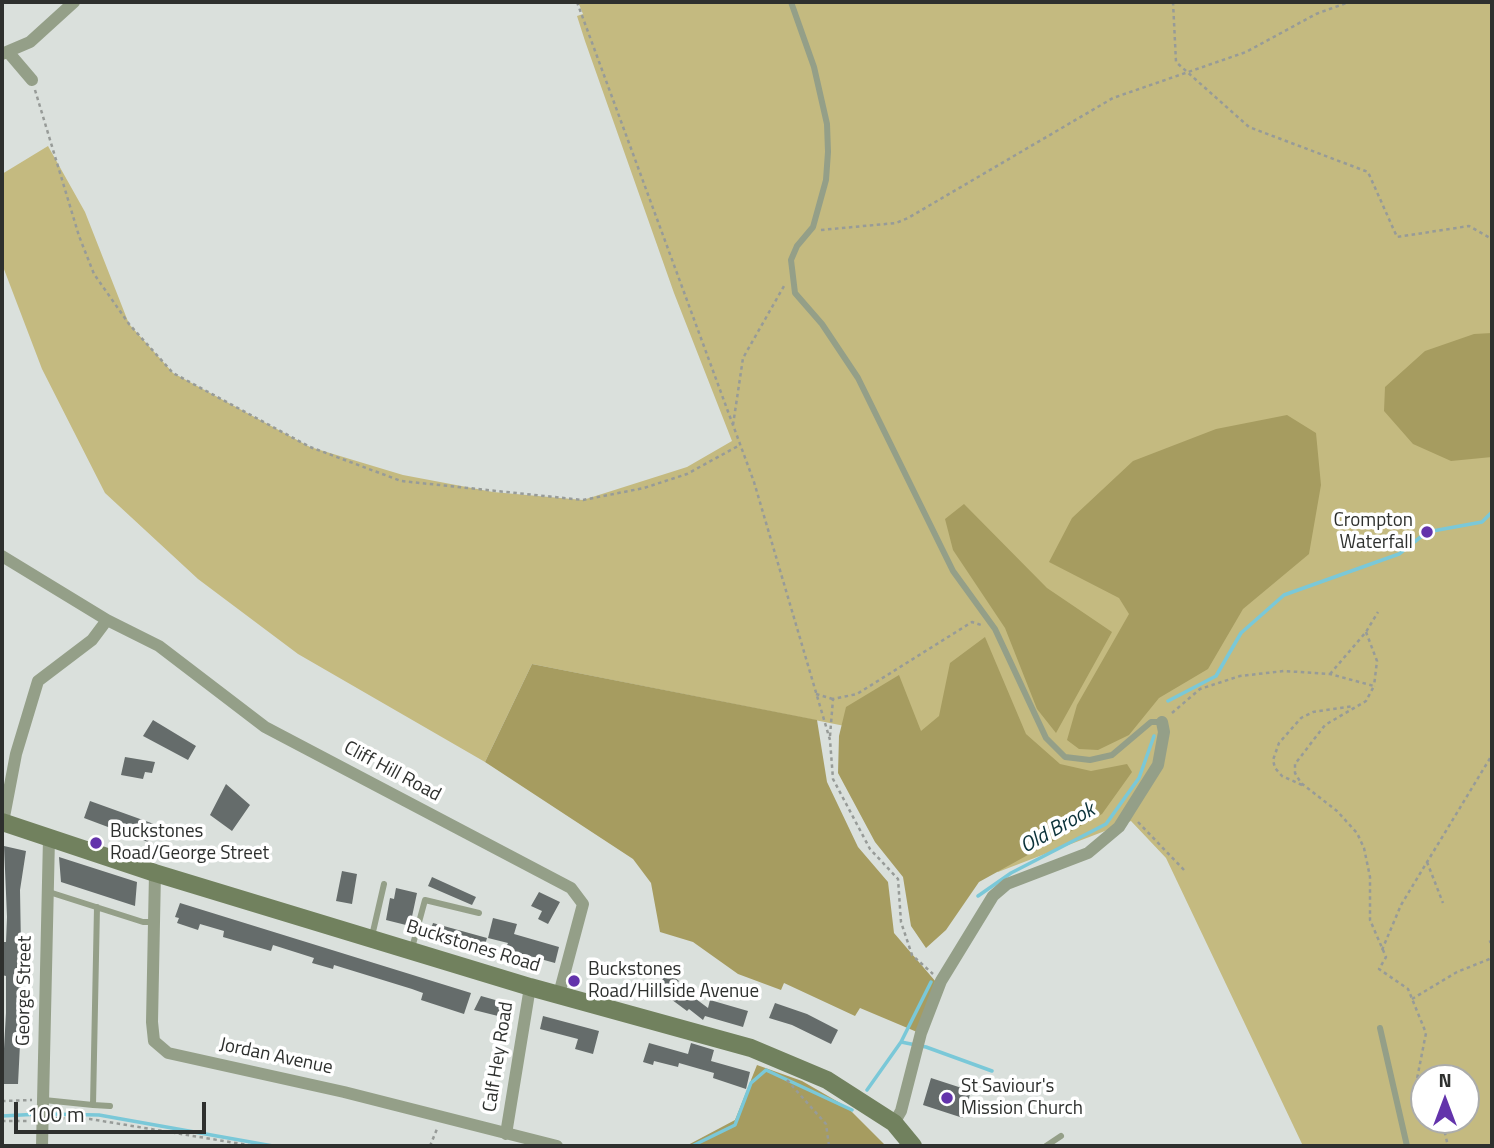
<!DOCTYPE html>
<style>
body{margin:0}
#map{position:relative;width:1494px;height:1148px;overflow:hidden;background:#dae0dc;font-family:"Titillium Web",sans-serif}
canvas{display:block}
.frame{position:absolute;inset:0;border:4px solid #2e302e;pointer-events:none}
.north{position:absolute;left:1410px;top:1064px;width:70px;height:70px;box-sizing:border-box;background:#fff;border:2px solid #abacab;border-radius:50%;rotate:0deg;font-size:19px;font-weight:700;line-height:28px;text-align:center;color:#2e302e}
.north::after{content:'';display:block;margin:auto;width:24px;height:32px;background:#6333ab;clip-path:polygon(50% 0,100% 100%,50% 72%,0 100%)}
.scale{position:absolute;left:14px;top:1102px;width:192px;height:32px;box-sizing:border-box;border:4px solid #2e302e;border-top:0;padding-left:9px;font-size:21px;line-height:24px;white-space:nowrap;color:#2e302e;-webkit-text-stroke:5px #fff;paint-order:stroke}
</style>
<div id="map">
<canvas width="1494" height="1148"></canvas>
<div class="frame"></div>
<div class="north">N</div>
<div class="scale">100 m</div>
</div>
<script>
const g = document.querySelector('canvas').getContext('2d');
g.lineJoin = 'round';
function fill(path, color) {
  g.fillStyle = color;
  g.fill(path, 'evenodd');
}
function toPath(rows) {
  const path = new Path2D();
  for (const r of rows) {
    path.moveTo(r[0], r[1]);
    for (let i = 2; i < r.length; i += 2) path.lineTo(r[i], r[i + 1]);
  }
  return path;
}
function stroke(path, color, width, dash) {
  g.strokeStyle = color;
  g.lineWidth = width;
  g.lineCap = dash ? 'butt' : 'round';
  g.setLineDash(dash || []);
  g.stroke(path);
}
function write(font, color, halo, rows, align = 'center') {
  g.font = font + ' "Titillium Web",sans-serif';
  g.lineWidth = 7;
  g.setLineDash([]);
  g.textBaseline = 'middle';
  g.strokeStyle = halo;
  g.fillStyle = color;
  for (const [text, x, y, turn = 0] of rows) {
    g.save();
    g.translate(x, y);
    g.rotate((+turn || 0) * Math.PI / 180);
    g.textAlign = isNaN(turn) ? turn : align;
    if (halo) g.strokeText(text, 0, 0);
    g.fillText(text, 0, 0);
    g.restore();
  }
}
const green = toPath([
 [578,2,1492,2,1492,1146,1303,1146,1166,858,1131,821,998,872,865,730,532,664,485,762,298,654,198,579,105,493,42,369,2,264,2,174,48,146,85,212,129,324,173,373,310,447,403,475,493,492,583,500,687,467,732,441,674,293,585,41,577,16,583,14],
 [1424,1078,1466,1078,1466,1120,1424,1120]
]);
const forest = toPath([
 [1492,333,1492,457,1451,461,1413,444,1384,411,1385,387,1425,351,1474,334],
 [1287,415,1316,433,1321,485,1309,554,1243,609,1208,669,1159,698,1129,735,1098,750,1079,749,1067,740,1077,705,1129,614,1119,598,1049,562,1072,518,1133,461,1216,429],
 [964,504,1047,588,1112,632,1056,733,1037,709,1005,628,953,550,945,519],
 [985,637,1026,734,1060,764,1091,771,1127,764,1132,772,1102,814,979,882,946,930,926,948,911,926,903,877,875,842,838,773,839,736,846,707,899,675,921,731,939,716,950,663],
 [532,664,817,720,827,782,858,847,888,882,894,933,936,982,917,1032,860,1008,855,1016,784,983,781,990,738,974,693,942,660,932,651,883,633,859,485,762],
 [757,1065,802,1081,847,1107,886,1146,686,1146,735,1120]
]);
const stream = toPath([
 [1168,701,1216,676,1241,633,1284,595,1399,554,1427,532,1482,522,1492,512],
 [978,896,1011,873,1106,824,1139,778,1154,736],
 [901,1042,926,1047,992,1071],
 [867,1090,901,1042,931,982],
 [47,1114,99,1115,273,1146],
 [2,1116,40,1114],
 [692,1146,735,1125,751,1083,766,1070,852,1110]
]);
const building = toPath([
 [153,720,196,746,188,760,143,736],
 [125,757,155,762,152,773,145,772,143,779,121,775],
 [226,784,250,805,232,831,210,815],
 [90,801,154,824,148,842,84,818],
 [4,846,26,851,20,890,22,1004,18,1084,2,1084,6,1013,6,976,2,975,2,942,6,942,7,917],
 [59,857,137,882,135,906,61,882],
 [342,871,357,874,352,904,336,901],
 [432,877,476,897,472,905,428,886],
 [396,888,417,893,410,926,386,920,390,898,394,899],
 [539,892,560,902,548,924,538,919,542,911,531,906],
 [180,903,471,993,464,1014,421,1000,423,993,412,989,334,965,333,969,312,963,314,958,273,945,271,951,223,937,224,931,200,924,198,930,177,923,179,918,175,917],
 [493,918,517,924,514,934,559,947,555,963,515,952,508,964,499,962,508,943,488,938],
 [433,923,487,938,482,955,428,938],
 [668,972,679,981,676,984,708,1008,710,1000,748,1011,743,1027,705,1016,703,1020,689,1009,687,1011,656,988],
 [481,996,506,1003,502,1017,474,1010],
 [775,1003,807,1014,838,1030,831,1044,792,1025,769,1018],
 [543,1016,599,1031,593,1054,575,1049,578,1039,540,1029],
 [649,1043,688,1054,691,1043,714,1050,711,1061,750,1072,746,1089,713,1078,714,1073,679,1063,678,1067,654,1061,653,1065,643,1062],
 [931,1078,971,1091,963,1118,923,1105]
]);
const path = toPath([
 [577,2,754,482,830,740,833,779,870,849,898,879,901,922,912,955,933,974],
 [1173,2,1176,62,1249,127,1368,172,1397,237,1469,226,1492,239],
 [35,90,79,236,94,274,129,324,173,373,310,447,401,481,583,500,644,488,687,474,738,446],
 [821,230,896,223,908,218,1113,98,1246,52,1316,14,1349,2],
 [733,425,743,358,784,286],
 [1366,632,1377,661,1374,686],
 [1330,674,1366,632,1378,612],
 [816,694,833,699],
 [1172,713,1200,689,1240,676,1284,671,1330,674,1374,686,1366,701,1325,725,1295,764,1295,773,1301,783,1337,811,1357,833,1364,848,1370,877,1370,920,1386,957,1379,969,1408,989,1426,1033,1415,1089,1424,1114],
 [830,736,833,699,857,694,972,622,981,625],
 [1302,785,1282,776,1275,768,1273,760,1279,743,1301,718,1313,712,1354,706],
 [1138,822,1184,870],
 [1427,862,1443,903],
 [1489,942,1492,941],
 [1382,950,1401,905,1492,755],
 [1412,999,1457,972,1492,958],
 [787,1080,826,1124,829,1146],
 [2,1101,32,1100],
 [54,1118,90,1119,254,1146],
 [1430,1120,1443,1125,1448,1146],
 [2,1121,30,1121],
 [430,1146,437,1129]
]);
const lane = toPath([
 [791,2,814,67,827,124,828,152,826,180,813,227,797,246,791,260,795,293,822,324,858,378,953,571,995,629,1046,738,1065,757,1090,760,1112,755,1151,722,1162,722],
 [49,892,143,922,154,922],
 [372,936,384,884],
 [412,948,425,900,479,913],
 [1380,1028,1407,1146],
 [44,1100,93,1105,97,907],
 [93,1105,110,1106],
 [1046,1146,1061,1136]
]);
const street = toPath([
 [9,53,32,80],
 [2,54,30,42,74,2],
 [2,556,107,620,159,646,265,727,571,888,583,904,559,994],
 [3,822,16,754,38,681,92,640,107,620],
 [155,873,152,1022,154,1041,168,1053,344,1092,557,1146],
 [894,1123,901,1111,921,1033,941,981,993,896,1007,884,1088,853,1119,827,1158,765,1164,732,1162,722],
 [506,1134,530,987],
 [42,1146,49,838]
]);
const secondary = toPath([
 [2,822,155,873,530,987,751,1048,827,1080,894,1123,913,1146]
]);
const markers = [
 [1427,532,7,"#6333ab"],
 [96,843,7,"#6333ab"],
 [574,981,7,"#6333ab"],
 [947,1098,7,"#6333ab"]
];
const poiNames = [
 ["Crompton",1413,521,"right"],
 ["Waterfall",1413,543,"right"],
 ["Buckstones",110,832],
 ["Road/George Street",110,854],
 ["Buckstones",588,970],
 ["Road/Hillside Avenue",588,992],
 ["St Saviour's",961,1087],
 ["Mission Church",961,1109]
];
const streetNames = [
 ["Cliff Hill Road",392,772,28],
 ["Buckstones Road",473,947,17],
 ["George Street",25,991,-89],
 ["Jordan Avenue",276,1057,12],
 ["Calf Hey Road",499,1057,-81]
];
const waterNames = [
 ["Old Brook",1058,829,-29]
];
fill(green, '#c4ba80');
fill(forest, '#a69c60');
stroke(stream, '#7ac8d8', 3.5);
fill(building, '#656c6b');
stroke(path, '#979b98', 2.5, [3.5, 3.5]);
stroke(lane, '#949f88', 6);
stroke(street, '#949f88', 12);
stroke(secondary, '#71815e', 18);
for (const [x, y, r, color] of markers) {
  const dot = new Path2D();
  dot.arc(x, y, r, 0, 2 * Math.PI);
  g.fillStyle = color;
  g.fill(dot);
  stroke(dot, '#fff', 2.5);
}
write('19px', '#2e302e', '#fff', poiNames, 'left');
write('19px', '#2e302e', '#fff', streetNames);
write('italic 21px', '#0b323a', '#fff', waterNames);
</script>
